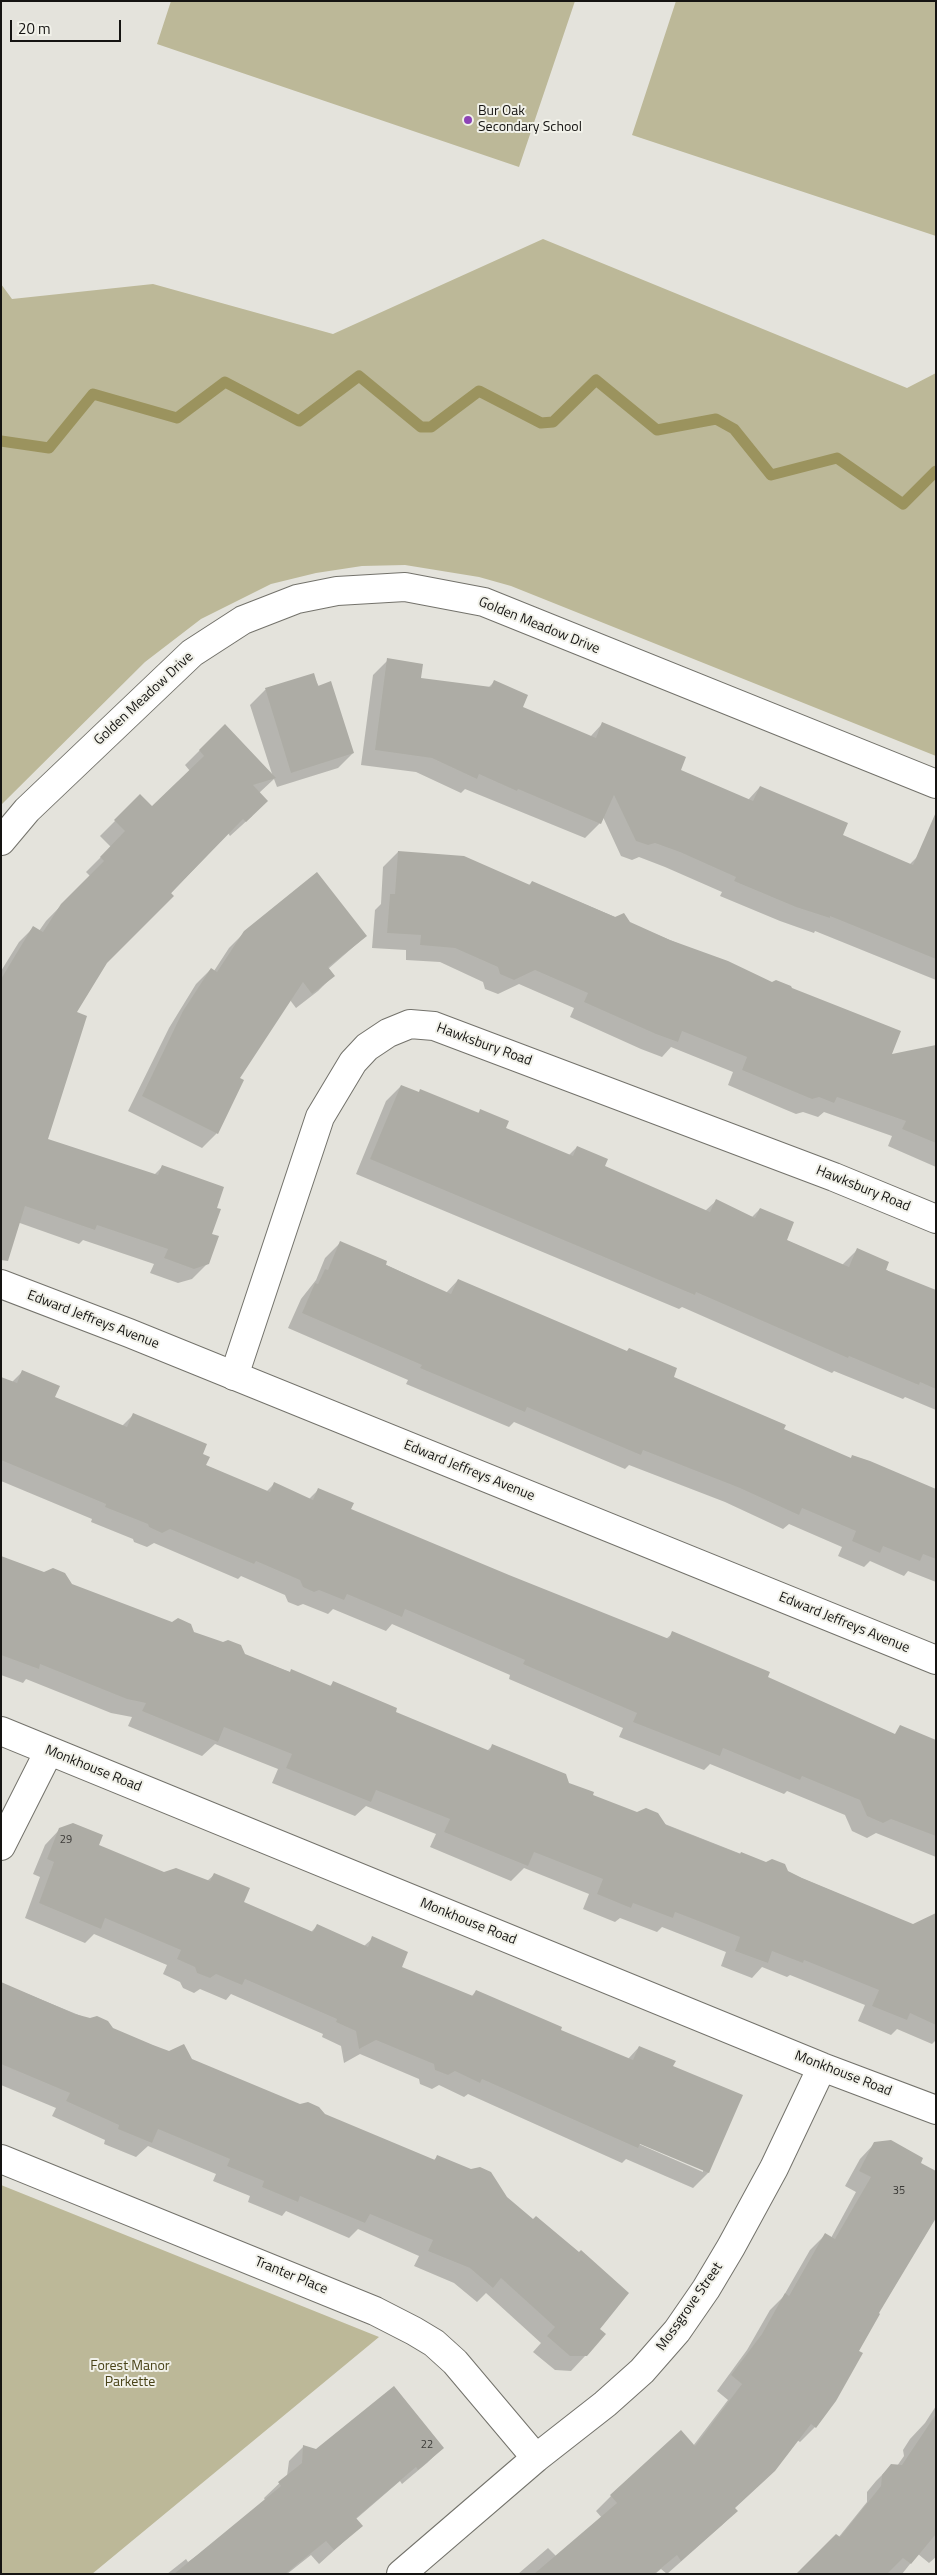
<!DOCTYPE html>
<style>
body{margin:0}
#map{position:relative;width:937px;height:2575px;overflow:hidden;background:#e4e3dc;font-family:"Titillium Web",sans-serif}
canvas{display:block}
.frame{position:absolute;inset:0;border:2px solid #151412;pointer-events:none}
.scale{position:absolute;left:10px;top:20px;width:111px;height:22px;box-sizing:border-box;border:2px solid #151412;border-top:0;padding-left:6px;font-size:15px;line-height:18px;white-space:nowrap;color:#151412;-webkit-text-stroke:4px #f1f1e9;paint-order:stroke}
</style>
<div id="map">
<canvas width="937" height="2575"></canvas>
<div class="frame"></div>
<div class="scale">20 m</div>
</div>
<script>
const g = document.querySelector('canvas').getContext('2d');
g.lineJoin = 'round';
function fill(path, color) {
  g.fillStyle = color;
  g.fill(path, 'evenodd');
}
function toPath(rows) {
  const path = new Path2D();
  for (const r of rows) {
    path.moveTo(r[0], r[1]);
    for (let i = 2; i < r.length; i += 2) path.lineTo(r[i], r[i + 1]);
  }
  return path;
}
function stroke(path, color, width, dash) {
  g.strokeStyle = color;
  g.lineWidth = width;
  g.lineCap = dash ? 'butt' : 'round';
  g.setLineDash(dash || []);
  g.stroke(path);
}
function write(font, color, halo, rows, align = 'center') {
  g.font = font + ' "Titillium Web",sans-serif';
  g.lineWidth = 4;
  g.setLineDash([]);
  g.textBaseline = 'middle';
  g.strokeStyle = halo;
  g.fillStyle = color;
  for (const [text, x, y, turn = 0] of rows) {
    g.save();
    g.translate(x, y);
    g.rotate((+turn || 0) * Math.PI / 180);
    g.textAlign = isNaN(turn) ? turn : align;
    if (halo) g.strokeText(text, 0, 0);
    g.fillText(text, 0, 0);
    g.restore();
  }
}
const green = toPath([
 [171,1,575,1,519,167,157,44],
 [676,1,936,1,936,236,632,135],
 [543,239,907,388,936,373,936,756,511,586,479,577,405,565,362,566,316,573,271,584,201,619,145,662,1,805,1,284,12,299,153,284,333,334],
 [1,2185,379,2337,92,2574,1,2574]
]);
const shadow = toPath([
 [388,660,420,679,488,688,495,681,521,708,590,737,602,724,680,771,748,800,760,787,841,836,909,865,918,856,936,864,936,980,815,931,814,933,780,921,720,896,722,892,665,867,639,857,632,860,621,856,603,817,600,823,585,838,465,789,461,793,416,772,361,765,373,675],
 [313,675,353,753,338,768,277,787,274,779,259,793,252,816,230,836,228,833,106,962,75,1013,46,1140,154,1175,162,1167,215,1208,208,1263,192,1279,178,1283,150,1273,154,1264,83,1240,79,1244,17,1222,1,1233,1,971,19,942,34,927,39,931,46,921,90,876,86,872,111,847,100,836,140,796,152,807,190,771,185,765,200,750,273,777,250,705,265,690],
 [398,852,528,886,532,882,772,983,791,989,890,1056,936,1046,936,1167,888,1146,892,1136,824,1112,818,1117,803,1112,796,1114,784,1109,728,1085,733,1072,671,1047,662,1057,641,1049,570,1017,574,1008,519,984,498,994,485,989,483,982,440,962,406,960,406,950,372,948,375,910,381,904,383,867],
 [245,932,366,936,328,969,333,976,318,991,296,1008,290,1000,238,1079,217,1133,202,1148,128,1111,169,1028,196,984,211,969,214,971,229,948],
 [401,1086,477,1114,480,1111,504,1128,569,1155,577,1147,604,1167,705,1211,716,1201,752,1217,760,1209,786,1240,842,1265,857,1250,936,1303,936,1410,905,1397,903,1399,834,1371,832,1373,682,1307,679,1309,356,1174,386,1101],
 [340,1243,446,1293,458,1280,783,1430,850,1459,852,1457,936,1491,936,1582,908,1571,904,1576,870,1561,864,1567,838,1556,842,1547,789,1524,783,1529,725,1502,629,1465,625,1469,514,1422,509,1427,406,1384,408,1380,288,1328,301,1299,316,1280,325,1258],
 [23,1371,54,1398,122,1426,134,1414,201,1454,205,1465,266,1492,274,1484,309,1499,318,1490,349,1510,509,1577,666,1639,673,1633,936,1761,936,1857,876,1833,867,1838,852,1831,845,1815,787,1791,784,1794,710,1764,704,1770,619,1737,623,1728,509,1679,510,1675,392,1624,386,1631,333,1609,328,1614,303,1604,298,1606,288,1602,285,1595,241,1576,238,1579,154,1543,147,1547,134,1542,133,1539,91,1522,92,1519,1,1481,1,1378,12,1382],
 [1,1557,245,1655,329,1687,333,1683,395,1713,487,1751,492,1746,591,1795,787,1872,913,1925,936,1929,936,2040,932,2044,897,2029,891,2035,858,2021,865,2005,790,1975,787,1977,762,1967,752,1978,721,1966,726,1952,662,1927,657,1932,620,1918,615,1922,583,1909,589,1894,524,1868,511,1881,430,1847,436,1834,366,1806,355,1816,272,1783,278,1769,215,1744,202,1756,128,1726,132,1717,111,1713,26,1679,23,1683,1,1675],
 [60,1829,164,1874,207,1881,214,1875,242,1903,310,1933,317,1926,364,1946,373,1938,400,1967,471,1997,476,1991,559,2031,628,2059,639,2047,672,2067,741,2096,708,2173,693,2188,626,2159,622,2163,468,2094,464,2097,439,2085,432,2089,420,2084,419,2079,360,2054,344,2063,341,2046,322,2037,323,2034,231,1994,226,2000,200,1989,194,1993,183,1988,180,1982,163,1974,167,1965,94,1934,85,1943,25,1918,40,1877,33,1874,45,1845],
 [635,2140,703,2169,703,2172,634,2142],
 [1,1983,433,2161,437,2157,598,2329,586,2355,571,2371,555,2370,533,2352,541,2343,486,2293,477,2302,454,2283,414,2266,419,2256,358,2229,349,2238,286,2211,282,2216,248,2202,250,2196,213,2181,216,2174,148,2146,136,2157,104,2144,105,2140,52,2116,56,2108,1,2085],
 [875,2143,877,2314,815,2427,800,2442,797,2440,734,2508,736,2511,721,2526,667,2574,661,2569,655,2574,518,2574,548,2548,556,2556,602,2518,596,2511,611,2496,693,2446,728,2400,717,2391,747,2350,770,2310,783,2297,810,2250,825,2235,831,2238,856,2192,845,2186,860,2159],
 [936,2406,936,2557,929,2563,918,2554,902,2574,798,2574,838,2538,867,2502,867,2492,876,2481,892,2465,897,2466,904,2456,903,2450,910,2439,925,2423],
 [304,2446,316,2450,442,2448,427,2463,402,2484,400,2481,356,2519,361,2526,319,2564,311,2555,287,2574,167,2574,186,2559,188,2562,206,2549,265,2500,264,2498,287,2476,289,2461]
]);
const stream = toPath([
 [1,441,49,448,93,394,177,418,225,382,299,421,359,376,421,427,431,427,479,391,541,423,553,422,596,380,657,430,716,419,734,429,771,475,837,458,903,504,936,471]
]);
const building = toPath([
 [387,658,423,664,421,678,491,687,494,680,528,695,523,707,596,738,602,722,652,743,686,757,681,770,753,801,760,786,848,823,843,835,913,865,936,812,936,959,830,916,830,918,796,907,734,881,736,877,680,852,655,843,648,845,636,841,614,795,601,824,518,789,517,791,479,774,477,779,432,758,375,750],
 [314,673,318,686,331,681,354,753,291,773,265,688],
 [225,724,276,778,253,785,268,801,246,822,243,819,171,893,174,896,107,963,77,1012,87,1016,48,1139,158,1175,162,1165,224,1187,217,1208,221,1209,212,1234,219,1236,209,1264,194,1269,164,1258,168,1249,97,1225,95,1230,25,1206,8,1261,1,1260,1,979,33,926,43,932,61,904,104,861,100,857,125,831,114,820,140,794,152,806,204,756,199,750],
 [398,851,464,856,530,885,532,881,615,917,624,913,630,922,670,940,728,961,772,982,776,980,791,986,792,988,901,1031,892,1054,936,1045,936,1143,902,1129,906,1121,837,1097,834,1103,819,1097,812,1099,742,1070,747,1057,682,1031,678,1042,656,1034,584,1002,588,993,535,970,514,980,500,974,498,967,455,948,420,945,421,935,387,933,390,894,395,894],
 [317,872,367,936,328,967,335,976,312,994,303,982,240,1078,244,1080,218,1134,142,1096,183,1011,211,968,217,972,244,931],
 [401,1085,419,1092,420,1089,479,1113,480,1109,509,1121,506,1128,573,1156,577,1146,608,1159,605,1166,710,1212,716,1199,755,1218,760,1208,794,1222,787,1240,849,1267,857,1248,889,1262,886,1270,936,1290,936,1389,920,1382,919,1385,849,1356,848,1358,696,1292,695,1295,370,1159],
 [340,1241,387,1261,386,1265,451,1294,458,1279,627,1351,629,1348,677,1368,674,1377,786,1425,784,1429,851,1458,852,1455,870,1461,936,1489,936,1559,923,1554,920,1561,883,1546,880,1553,852,1541,856,1531,802,1508,799,1515,740,1488,643,1450,641,1455,527,1407,525,1412,420,1368,422,1365,302,1313,315,1283,318,1284,325,1269,328,1270],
 [22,1370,60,1386,55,1397,127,1427,133,1413,207,1444,203,1454,210,1457,206,1465,270,1492,274,1482,313,1500,318,1488,354,1503,351,1509,509,1575,669,1639,672,1631,741,1660,770,1672,768,1677,895,1734,900,1725,936,1740,936,1836,891,1819,883,1823,867,1816,860,1800,802,1776,800,1780,723,1748,720,1756,633,1722,637,1713,523,1664,525,1660,405,1609,402,1617,347,1594,344,1600,319,1590,314,1592,303,1587,300,1580,256,1561,254,1564,170,1529,162,1533,149,1527,148,1524,105,1507,106,1504,1,1460,1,1377,17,1383],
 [1,1556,44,1572,53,1568,65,1573,72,1584,172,1622,178,1618,191,1624,194,1632,223,1642,228,1640,241,1645,245,1654,290,1672,291,1669,331,1686,333,1681,397,1708,396,1712,490,1751,492,1744,566,1774,569,1783,594,1792,593,1795,637,1812,646,1808,658,1813,666,1825,740,1854,741,1852,766,1862,772,1859,785,1864,788,1871,802,1878,913,1924,936,1913,936,2025,910,2013,907,2020,872,2006,879,1990,804,1960,803,1963,772,1951,768,1963,735,1951,740,1937,675,1912,673,1918,633,1903,631,1908,597,1894,603,1879,534,1852,528,1866,444,1832,450,1819,376,1790,371,1802,286,1768,292,1754,224,1727,218,1742,142,1711,146,1703,127,1699,40,1664,39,1669,1,1655],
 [73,1823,103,1835,99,1845,164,1872,176,1868,210,1881,214,1873,250,1888,244,1902,313,1932,317,1924,368,1947,372,1936,408,1952,402,1967,473,1996,476,1990,562,2027,561,2030,633,2060,639,2046,676,2061,673,2066,743,2095,709,2173,640,2144,638,2148,482,2079,480,2083,455,2071,448,2075,435,2070,434,2064,376,2040,359,2049,356,2031,336,2022,337,2019,245,1979,242,1985,216,1974,210,1978,197,1973,195,1967,177,1959,181,1950,105,1918,101,1929,39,1903,54,1862,47,1859,59,1828],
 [1,1982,75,2014,90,2018,97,2016,108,2021,113,2028,153,2045,169,2051,184,2044,192,2059,300,2104,308,2102,319,2107,325,2114,435,2160,437,2155,471,2169,480,2167,491,2172,507,2197,533,2219,536,2216,579,2252,581,2250,629,2293,600,2329,606,2334,587,2356,570,2356,547,2336,555,2327,501,2278,493,2288,470,2268,428,2251,433,2240,370,2214,365,2223,300,2196,298,2202,262,2187,264,2181,227,2166,230,2159,158,2129,152,2143,118,2129,119,2125,66,2101,70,2093,1,2064],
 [891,2140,923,2158,921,2163,936,2171,936,2218,879,2313,880,2314,859,2351,863,2353,836,2401,816,2428,811,2424,775,2471,735,2508,738,2511,681,2561,677,2555,654,2574,534,2574,617,2503,610,2495,681,2430,695,2446,742,2384,731,2375,762,2334,785,2293,789,2296,825,2233,835,2239,871,2177,859,2171,874,2142],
 [394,2386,444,2448,418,2470,416,2467,356,2518,363,2526,334,2550,326,2541,285,2574,174,2574,281,2486,278,2482,302,2463,303,2445,316,2449],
 [936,2414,936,2534,911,2564,903,2558,887,2574,796,2574,836,2534,840,2537,881,2486,882,2475,891,2464,902,2465]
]);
const minor = toPath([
 [1,841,27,810,192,653,243,620,297,599,337,591,405,587,484,602,936,784],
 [234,1376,320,1117,353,1062,367,1047,388,1033,410,1024,434,1026,834,1177,936,1219],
 [1,1731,822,2067,936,2110],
 [1,1846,49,1751],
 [1,2159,375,2311,414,2331,434,2343,455,2362,536,2458],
 [401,2574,536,2458,605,2404,642,2371,677,2331,706,2289,731,2247,774,2168,822,2067]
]);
const tertiary = toPath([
 [1,1284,129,1333,936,1660]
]);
const markers = [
 [468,120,5,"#8d43b6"]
];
const numberNames = [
 ["29",66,1840],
 ["35",899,2191],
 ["22",427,2445]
];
const poiNames = [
 ["Bur Oak",478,112],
 ["Secondary School",478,128]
];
const streetNames = [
 ["Golden Meadow Drive",539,626,22],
 ["Golden Meadow Drive",144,699,-43],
 ["Hawksbury Road",484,1045,20],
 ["Hawksbury Road",863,1189,22],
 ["Edward Jeffreys Avenue",93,1320,21],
 ["Edward Jeffreys Avenue",469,1471,22],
 ["Edward Jeffreys Avenue",844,1623,22],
 ["Monkhouse Road",93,1769,22],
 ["Monkhouse Road",468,1922,22],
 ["Monkhouse Road",843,2074,21],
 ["Tranter Place",291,2276,22],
 ["Mossgrove Street",690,2307,-55]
];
const parkNames = [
 ["Forest Manor",130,2367],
 ["Parkette",130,2383]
];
fill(green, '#bcb898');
fill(shadow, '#0003');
stroke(stream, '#9b935e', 11);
fill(building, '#adaca5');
stroke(minor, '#73726b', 30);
stroke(tertiary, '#73726b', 30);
stroke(minor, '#fff', 28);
stroke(tertiary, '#fff', 28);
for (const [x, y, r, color] of markers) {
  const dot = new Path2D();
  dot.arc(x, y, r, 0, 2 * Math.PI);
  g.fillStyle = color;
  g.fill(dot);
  stroke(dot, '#f1f1e9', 2);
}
write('11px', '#3b3a37', null, numberNames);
write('14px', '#151412', '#f1f1e9', poiNames, 'left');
write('14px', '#151412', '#f1f1e9', streetNames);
write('14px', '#494318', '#f1f1e9', parkNames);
</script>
